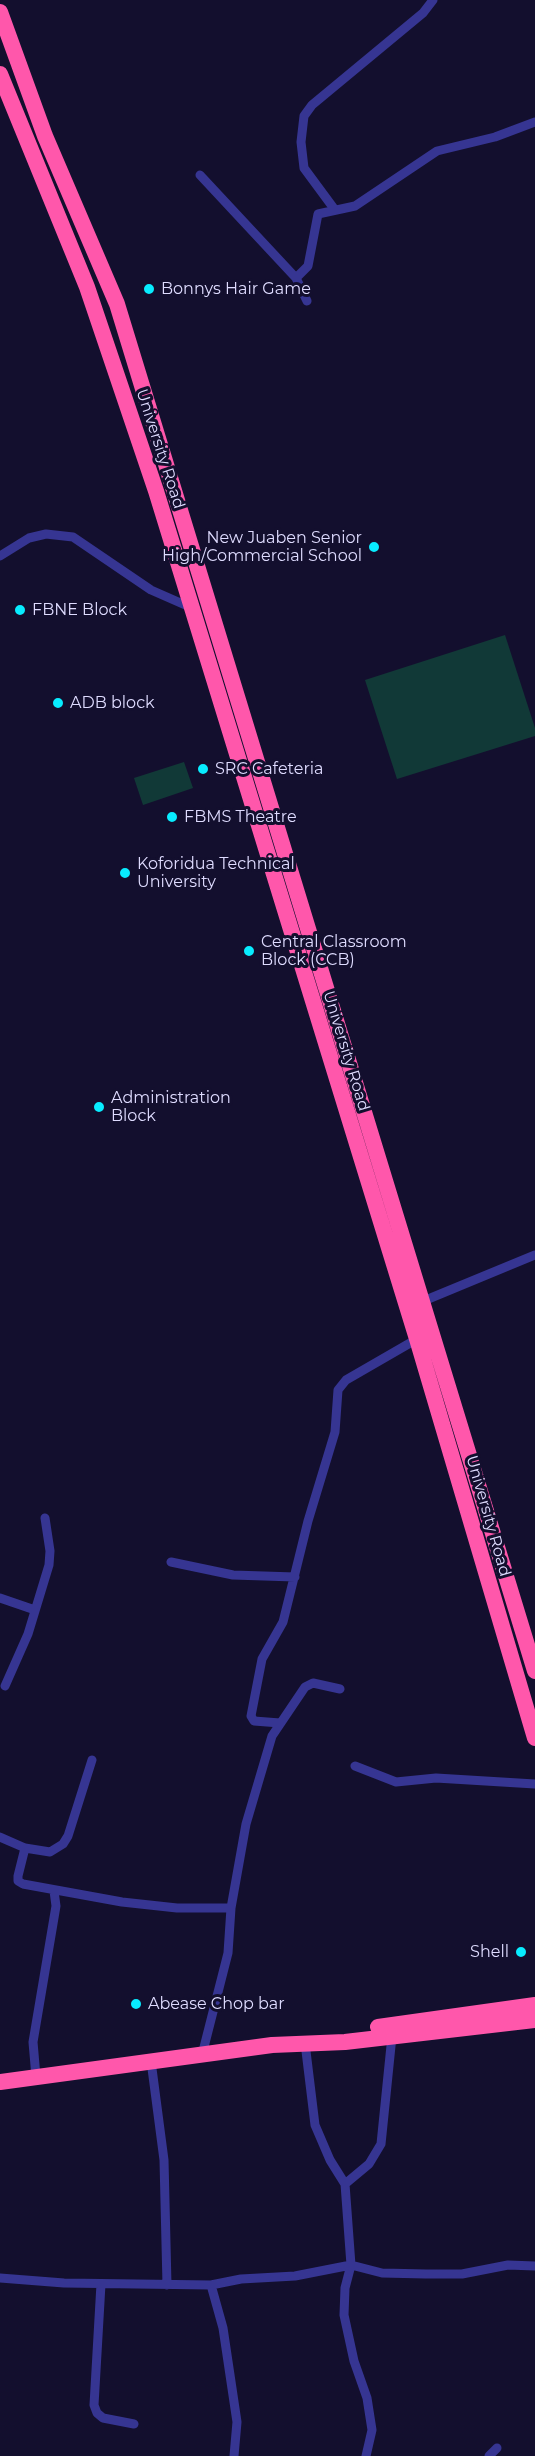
<!DOCTYPE html>
<style>
body{margin:0}
canvas{display:block;background:#130f2e}
</style>
<canvas width="535" height="2456"></canvas>
<script>
const g = document.querySelector('canvas').getContext('2d');
g.lineJoin = 'round';
function fill(path, color) {
  g.fillStyle = color;
  g.fill(path, 'evenodd');
}
function toPath(rows) {
  const path = new Path2D();
  for (const r of rows) {
    path.moveTo(r[0], r[1]);
    for (let i = 2; i < r.length; i += 2) path.lineTo(r[i], r[i + 1]);
  }
  return path;
}
function stroke(path, color, width, dash) {
  g.strokeStyle = color;
  g.lineWidth = width;
  g.lineCap = dash ? 'butt' : 'round';
  g.setLineDash(dash || []);
  g.stroke(path);
}
function write(font, color, halo, rows, align = 'center') {
  g.font = font + ' Montserrat,sans-serif';
  g.lineWidth = 6;
  g.setLineDash([]);
  g.textBaseline = 'middle';
  g.strokeStyle = halo;
  g.fillStyle = color;
  for (const [text, x, y, turn = 0] of rows) {
    g.save();
    g.translate(x, y);
    g.rotate((+turn || 0) * Math.PI / 180);
    g.textAlign = isNaN(turn) ? turn : align;
    if (halo) g.strokeText(text, 0, 0);
    g.fillText(text, 0, 0);
    g.restore();
  }
}
const green = toPath([
 [505,635,535,728,535,736,397,779,365,680],
 [184,762,193,788,143,805,134,778]
]);
const street = toPath([
 [200,175,296,278,307,301],
 [335,210,304,168,301,142,304,116,312,105,423,13,433,0],
 [296,278,308,266,318,214,355,206,437,151,495,137,535,122],
 [0,556,29,538,46,534,73,537,151,590,192,608],
 [421,1302,535,1255],
 [171,1562,233,1575,295,1577],
 [0,1598,35,1610],
 [5,1686,28,1634,49,1565,50,1551,45,1518],
 [280,1723,254,1721,251,1716,262,1659,283,1622,308,1521,335,1432,338,1390,346,1380,417,1339],
 [355,1766,396,1782,436,1778,535,1784],
 [0,1837,25,1848,50,1852,63,1844,68,1836,92,1760],
 [25,1848,18,1876,18,1881,23,1884,122,1902,177,1908,231,1908],
 [305,2043,315,2125,330,2160,345,2184,351,2265,345,2288,344,2315,354,2361,367,2398,372,2430,366,2456],
 [202,2055,228,1953,231,1908,246,1824,272,1736,305,1687,313,1683,340,1689],
 [151,2061,164,2160,167,2285],
 [36,2077,33,2042,56,1906,54,1891],
 [345,2184,369,2164,381,2144,392,2036],
 [0,2278,64,2283,211,2285,241,2279,295,2276,351,2265,382,2273,426,2274,462,2274,508,2265,535,2266],
 [101,2284,94,2405,97,2413,103,2418,134,2424],
 [211,2285,223,2328,237,2422,234,2456],
 [489,2456,497,2448]
]);
const highway = toPath([
 [0,12,45,136,117,304,535,1671],
 [0,74,87,287,156,491,417,1339,535,1738],
 [378,2027,535,2005],
 [0,2082,272,2045,345,2042,535,2020]
]);
const markers = [
 [149,289,6,"#08ecff"],
 [374,547,6,"#08ecff"],
 [20,610,6,"#08ecff"],
 [58,703,6,"#08ecff"],
 [203,769,6,"#08ecff"],
 [172,817,6,"#08ecff"],
 [125,873,6,"#08ecff"],
 [249,951,6,"#08ecff"],
 [99,1107,6,"#08ecff"],
 [521,1952,6,"#08ecff"],
 [136,2004,6,"#08ecff"]
];
const poiNames = [
 ["Bonnys Hair Game",161,289],
 ["New Juaben Senior",362,538,"right"],
 ["High/Commercial School",362,556,"right"],
 ["FBNE Block",32,610],
 ["ADB block",70,703],
 ["SRC Cafeteria",215,769],
 ["FBMS Theatre",184,817],
 ["Koforidua Technical",137,864],
 ["University",137,882],
 ["Central Classroom",261,942],
 ["Block (CCB)",261,960],
 ["Administration",111,1098],
 ["Block",111,1116],
 ["Shell",509,1952,"right"],
 ["Abease Chop bar",148,2004]
];
const streetNames = [
 ["University Road",160,449,72],
 ["University Road",346,1051,73],
 ["University Road",488,1516,74]
];
fill(green, '#113937');
stroke(street, '#363592', 9);
stroke(highway, '#ff57ab', 16);
for (const [x, y, r, color] of markers) {
  const dot = new Path2D();
  dot.arc(x, y, r, 0, 2 * Math.PI);
  g.fillStyle = color;
  g.fill(dot);
  stroke(dot, '#130f2e', 2);
}
write('16px', '#dfdcff', '#130f2e', poiNames, 'left');
write('16px', '#dfdcff', '#130f2e', streetNames);
</script>
